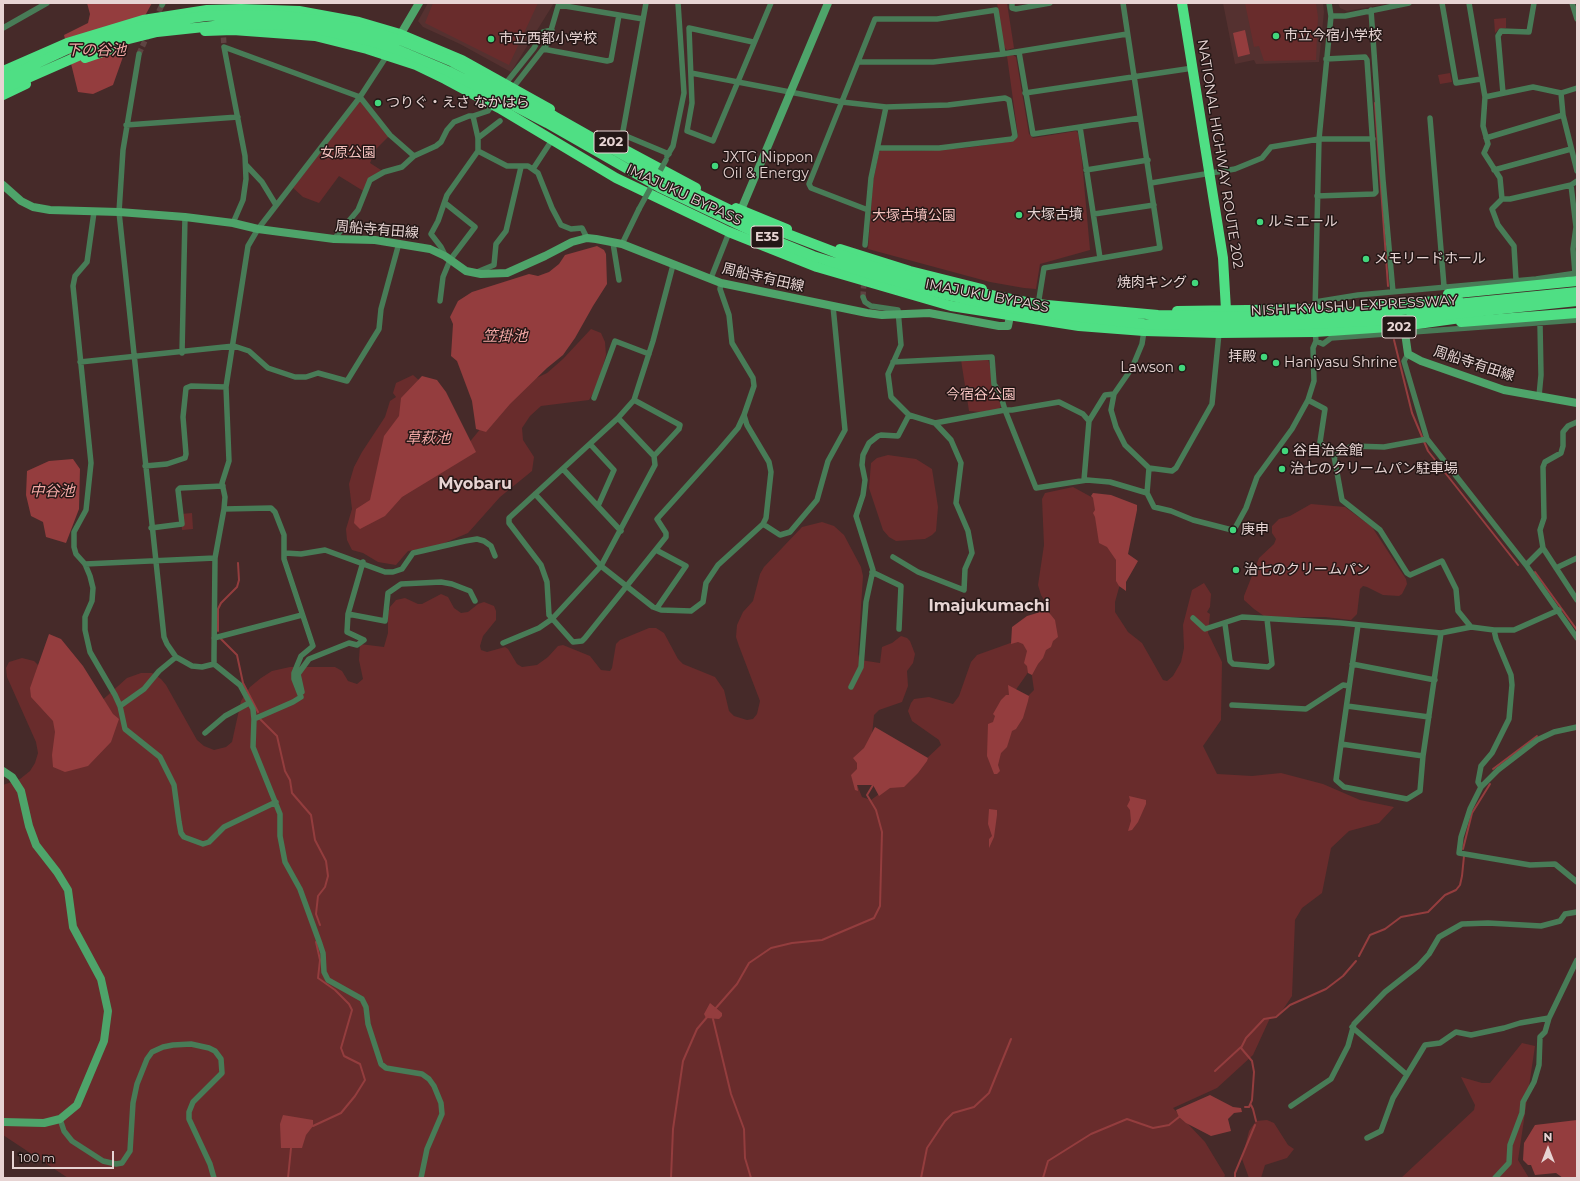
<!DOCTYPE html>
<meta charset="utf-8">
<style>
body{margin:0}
#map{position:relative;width:1580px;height:1181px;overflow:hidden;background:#462a29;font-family:Montserrat,sans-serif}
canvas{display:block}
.frame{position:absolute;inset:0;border:4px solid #e7d4d3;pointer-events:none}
.north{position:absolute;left:1528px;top:1129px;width:40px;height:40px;-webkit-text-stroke:3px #241716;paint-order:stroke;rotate:0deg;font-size:11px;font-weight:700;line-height:16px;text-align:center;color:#e7d4d3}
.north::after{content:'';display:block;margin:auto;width:14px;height:18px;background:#e7d4d3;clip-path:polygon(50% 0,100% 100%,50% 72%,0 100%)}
.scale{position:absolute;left:12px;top:1151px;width:102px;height:18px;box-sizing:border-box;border:2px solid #e7d4d3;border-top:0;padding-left:5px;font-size:12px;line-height:14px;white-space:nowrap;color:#e7d4d3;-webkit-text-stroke:3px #241716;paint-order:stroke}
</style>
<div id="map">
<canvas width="1580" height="1181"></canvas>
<div class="frame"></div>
<div class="north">N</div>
<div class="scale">100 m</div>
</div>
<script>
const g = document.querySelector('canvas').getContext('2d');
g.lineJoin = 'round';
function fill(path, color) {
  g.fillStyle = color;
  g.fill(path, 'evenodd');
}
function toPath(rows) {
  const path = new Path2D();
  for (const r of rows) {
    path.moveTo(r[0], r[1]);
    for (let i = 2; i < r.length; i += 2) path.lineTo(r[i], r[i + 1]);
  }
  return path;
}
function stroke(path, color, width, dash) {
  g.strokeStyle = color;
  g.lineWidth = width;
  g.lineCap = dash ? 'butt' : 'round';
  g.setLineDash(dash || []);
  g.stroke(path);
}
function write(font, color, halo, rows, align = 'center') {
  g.font = font + ' Montserrat,"Noto Sans JP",sans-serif';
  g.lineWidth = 3;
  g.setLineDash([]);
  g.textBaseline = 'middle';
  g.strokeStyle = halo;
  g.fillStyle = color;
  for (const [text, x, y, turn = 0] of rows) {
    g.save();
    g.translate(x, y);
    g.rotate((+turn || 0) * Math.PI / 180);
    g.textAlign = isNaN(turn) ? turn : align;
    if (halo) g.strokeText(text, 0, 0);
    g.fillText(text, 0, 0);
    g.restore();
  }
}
const built = toPath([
 [428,3,554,3,511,72,460,44,423,27,418,21],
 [1223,3,1323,3,1324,12,1319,62,1256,64,1254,60,1235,64],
 [1338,3,1392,3,1347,11,1340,8]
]);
const green = toPath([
 [433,3,538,3,509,65,425,23],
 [997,3,1007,3,1014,48,1007,50,1004,47],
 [1245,3,1316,3,1318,17,1316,60,1264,61,1259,46,1254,47],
 [1506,18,1506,28,1499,29,1495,33,1494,19],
 [1013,55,1016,57,1029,134,1033,138,1076,131,1078,133,1082,161,1090,250,1040,264,1036,289,1024,288,990,282,868,249,873,182,879,152,882,150,919,151,965,148,1014,141,1018,136,1007,56],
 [1450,73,1452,82,1440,84,1438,75],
 [360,97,390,135,376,149,370,163,384,172,370,180,365,192,339,176,319,203,303,197,291,186],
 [591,329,601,333,605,342,606,355,597,387,589,400,541,406,530,416,522,428,523,440,534,457,532,471,500,497,468,533,435,547,408,551,396,565,378,562,363,553,352,550,347,540,346,529,352,509,349,484,354,467,362,452,385,417,390,401,396,397,393,393,396,383,413,375,421,382,402,493,459,455,486,422,528,382,547,373,563,359],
 [988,359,1001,406,999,409,981,412,969,411,961,360],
 [888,455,916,459,932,469,938,507,936,531,932,535,925,539,896,541,889,537,883,530,869,488,871,463,877,458],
 [1073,487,1095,499,1107,544,1118,561,1120,584,1115,602,1115,612,1128,632,1142,643,1163,680,1167,681,1173,676,1181,662,1184,648,1183,625,1192,590,1204,583,1211,594,1210,607,1207,612,1210,614,1208,633,1222,662,1221,720,1203,746,1217,774,1252,776,1281,773,1323,784,1360,800,1394,807,1379,823,1349,831,1331,848,1322,893,1302,908,1295,920,1292,996,1280,1014,1270,1018,1253,1055,1217,1088,1173,1108,1205,1142,1225,1175,1224,1178,68,1178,3,1135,3,785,20,779,30,771,35,763,38,753,36,742,7,677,6,668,9,662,22,658,34,661,42,669,98,704,127,678,141,673,152,673,161,679,166,685,197,740,204,746,214,750,226,747,232,742,241,701,250,687,261,678,272,671,290,667,335,667,342,671,348,681,357,684,363,679,359,660,360,644,384,647,388,633,388,613,390,607,396,600,405,598,418,604,422,604,441,594,448,597,454,608,461,613,468,612,478,604,484,602,494,606,496,611,496,620,483,636,480,646,481,650,487,652,505,647,508,649,517,664,522,667,537,665,548,657,558,646,563,645,590,656,601,670,610,671,612,668,616,644,620,640,649,628,656,628,664,633,678,659,683,664,715,677,724,690,729,711,734,716,747,720,753,719,757,714,760,701,739,646,736,637,737,625,743,612,753,601,760,574,764,567,802,527,822,522,834,526,844,535,861,567,863,576,858,654,860,660,880,663,882,647,892,643,901,636,907,638,910,641,915,654,913,663,907,671,908,686,902,702,879,710,874,715,872,735,859,769,854,777,862,797,871,800,925,760,941,745,939,740,912,721,908,711,911,703,914,699,929,697,953,704,959,696,971,662,977,655,1016,641,1024,643,1028,652,1029,671,1015,691,1025,699,1034,690,1031,669,1053,625,1048,606,1041,595,1038,585,1044,545,1042,499,1045,493],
 [1311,504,1345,507,1372,527,1406,579,1407,584,1402,594,1399,596,1383,595,1367,587,1363,586,1360,589,1357,614,1351,620,1325,617,1272,617,1264,616,1254,609,1244,600,1244,596,1259,558,1274,544,1276,539,1272,533,1272,526,1279,519,1290,516],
 [192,513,193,529,182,530,181,514],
 [1522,1043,1535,1046,1518,1160,1529,1178,1401,1178,1474,1110,1475,1105,1461,1077,1482,1083,1490,1083],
 [1267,1120,1274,1123,1288,1145,1294,1149,1287,1158,1265,1165,1261,1178,1249,1178,1242,1159,1249,1131,1256,1121]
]);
const water = toPath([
 [87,3,152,3,124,54,113,85,93,94,78,92,64,35,88,23,90,14],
 [1245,30,1250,54,1238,57,1233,33],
 [597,246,604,250,606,254,607,284,593,306,575,338,563,355,547,368,510,404,486,432,476,429,472,401,457,361,451,356,453,324,450,317,458,301,472,292,529,274,538,276,549,272,559,264,565,255],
 [422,376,437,380,446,392,476,452,402,497,385,516,360,529,354,523,356,509,370,500,384,436,399,416,401,398],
 [73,459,80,469,79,509,66,543,46,537,43,522,31,516,26,495,27,471,49,461],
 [1093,493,1111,495,1137,505,1137,510,1128,554,1138,561,1126,582,1126,591,1119,586,1116,581,1116,560,1107,547,1099,543,1095,517,1093,513,1095,510,1093,498,1091,496],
 [1047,610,1055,620,1058,637,1053,641,1051,647,1046,650,1043,658,1038,664,1032,675,1028,673,1027,666,1024,663,1027,651,1023,644,1018,642,1011,644,1012,627,1027,616],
 [49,634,61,639,83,666,113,714,119,719,111,742,88,766,65,772,53,767,52,755,55,732,53,721,31,697,30,688],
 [1008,685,1029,696,1028,701,1023,718,1016,729,1012,731,1007,747,1001,753,998,765,1000,771,997,774,994,774,987,756,988,724,993,722,995,716,993,714,1001,700,1006,695,1009,695],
 [875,727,928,758,927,761,918,773,904,787,890,788,879,796,873,785,857,785,858,791,855,790,851,775,857,769,857,763,853,758,864,748],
 [1129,796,1146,800,1146,804,1138,822,1132,830,1128,831,1131,821,1130,810,1127,806,1130,800],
 [989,809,997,810,997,815,994,837,989,848,989,839,992,836,988,824],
 [710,1003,722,1013,722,1016,719,1019,706,1018,704,1014],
 [1210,1095,1233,1107,1241,1108,1242,1112,1234,1113,1228,1119,1231,1131,1211,1136,1186,1123,1179,1117,1176,1110],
 [283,1115,313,1120,313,1126,306,1135,302,1148,281,1148,280,1124],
 [1577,1120,1577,1178,1563,1178,1556,1173,1535,1175,1531,1165,1528,1165,1523,1160,1524,1143,1535,1125]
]);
const stream = toPath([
 [1375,103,1388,286],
 [1394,340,1412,413,1428,451,1518,565],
 [1535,572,1577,630],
 [218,631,218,609,221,603,237,587,239,580,238,563],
 [221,639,237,655,243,683,258,712],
 [260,719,277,736,285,771,290,780,292,793,311,815,315,840,326,861,328,876,325,887,318,896,316,914,320,925],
 [1493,769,1537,736],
 [1463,849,1472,813,1490,784],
 [1359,956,1370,935,1385,929,1401,917,1428,912,1445,895,1456,890,1460,885,1462,876,1464,856],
 [715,1009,737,984,749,963,771,948,792,943,822,940,874,918,880,906,882,832,876,810,867,795,873,785],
 [713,1019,731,1094,744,1129,745,1158,751,1178],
 [1215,1071,1241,1047],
 [1251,1105,1253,1109,1256,1121],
 [1245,1107,1249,1107,1252,1100,1254,1072,1252,1061,1241,1048,1246,1038,1264,1019,1276,1017,1290,1005,1326,989,1343,976,1356,961],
 [313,1126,341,1113,355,1096,365,1080,360,1064,344,1056,341,1048,352,1010,349,1004,335,990,318,978,320,960,316,942],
 [288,1178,291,1148],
 [671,1178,673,1129,683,1061,697,1029,708,1016],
 [921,1178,927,1148,945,1121,953,1113,974,1107,989,1093,1011,1039],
 [1043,1178,1048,1161,1091,1134,1127,1119,1153,1128,1169,1125,1179,1117],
 [1235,1178,1235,1173,1255,1125]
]);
const streetTunnel = toPath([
 [155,19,162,5],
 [223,29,224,47],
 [139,54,148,34],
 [863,297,864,279]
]);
const street = toPath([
 [646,3,623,131,626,136,669,154],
 [1012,3,1012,8,1016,9,1050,3],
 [1442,3,1456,83,1481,79],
 [1469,3,1485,97,1483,126,1488,144,1484,153,1500,178,1502,199,1510,199,1571,185,1577,181],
 [1572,3,1577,19],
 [162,5,163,3],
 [559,5,643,19],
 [1371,10,1383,180,1393,292],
 [1331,16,1345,16,1409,3],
 [3,28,47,3],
 [753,42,689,28,692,103,687,131,713,141,771,3],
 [543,49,607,61,611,60,619,15],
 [1019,52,1033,134,1140,118],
 [139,54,123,150,119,212,164,637,167,644,176,657,192,666,202,667,214,664],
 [388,54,360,97,258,229,248,246,226,387,229,461,222,483,225,497,224,509,215,558,214,655,214,664,240,685,253,709,254,719,253,747,280,814,280,836,285,862,300,889,320,944,323,953,324,972,328,980,362,999,366,1007,368,1024,381,1064,386,1068,422,1074,429,1079,434,1086,441,1103,442,1114,427,1149,421,1178],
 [1003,54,1127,34],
 [859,62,933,62,1003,54,996,10,937,19,875,19,809,184,811,188,868,210],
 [691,73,842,102,886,107,948,105,1005,98,1009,100,1015,136,1012,139,939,148,878,148],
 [506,83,534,48,543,32,552,30],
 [515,85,547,44,559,3],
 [1025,93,1193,68],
 [1503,93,1498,36,1501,31,1529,32,1534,3],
 [1561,93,1563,115,1577,171],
 [1485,97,1533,87,1561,93,1577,88],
 [473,116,488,111,492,105],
 [1430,118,1444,286],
 [126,125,238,117],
 [1080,127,1100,258],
 [478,138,500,121],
 [1486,138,1563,115],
 [667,156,673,146,684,93,678,3],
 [246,165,262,182,276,205],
 [533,169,552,140],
 [1086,170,1148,160],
 [1494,170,1571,149],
 [1151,183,1235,169,1262,158,1271,147,1319,139,1373,139],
 [1571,185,1576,227,1573,249,1575,273],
 [1317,196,1374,194,1376,192,1367,60,1365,57,1326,59],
 [1502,199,1492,209,1498,225,1514,246,1516,280],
 [94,212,87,262,75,276,73,286,91,463,86,510,74,532,74,547,76,554,85,564,90,576,93,588,92,601,85,617,85,630,90,652,115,695,120,706,125,729,160,757,174,785,179,822,181,833,184,837,203,844,209,842,224,827,276,802],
 [1094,214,1154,205],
 [233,223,243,200,246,179,245,156,224,47,360,97,390,135,414,156],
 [334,239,358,210,370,180,384,172,402,167,414,156,436,146,441,142,447,130,454,122,469,116,473,116,478,138,478,151,507,166,528,166,538,173,552,208,561,225,571,229,582,228,587,238],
 [613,243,619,280],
 [622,244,639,209],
 [865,245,871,178,886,107],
 [443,255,444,253,441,247,431,234,438,221,447,195,478,151],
 [673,265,653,341,634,400,618,418,509,518,509,523,541,565,547,582,549,615,573,642,582,641,585,638,666,537,666,533,657,519,720,449,738,428,744,415],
 [477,272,494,265,496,244,506,231,521,167],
 [711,278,730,230],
 [863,297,865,302,871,306,898,310,901,345,888,374,891,397,909,415,935,423,1005,410,1036,488,1087,480,1110,482,1147,493],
 [1039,299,1044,268,1160,248,1123,3],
 [440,301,443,277,450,260,475,227,445,203],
 [1315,302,1358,295,1536,279,1577,273],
 [1315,311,1319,139,1331,16,1329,3],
 [1144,331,1142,344,1132,368,1114,394,1111,410,1116,427,1125,445,1149,468,1172,471,1176,468,1212,404,1219,333],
 [1316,341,1323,344,1331,338,1577,320],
 [182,353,185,217],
 [1408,354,1404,361,1427,439,1526,565,1577,638],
 [80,362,234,346,249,351,268,368,295,377,306,377,318,373,347,381,379,329,381,309,399,243],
 [893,362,992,357,994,384,1000,393,1005,410,1012,410,1059,402,1083,414,1089,421,1084,480],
 [1539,396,1541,375,1540,324],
 [594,398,615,341,649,354],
 [1308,400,1325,409,1320,442,1334,456,1342,500,1380,530,1407,573,1410,575,1442,561,1456,589,1458,611,1471,627],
 [618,418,654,456],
 [1089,421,1105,395,1114,394],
 [590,444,614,470,598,506],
 [1334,456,1352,446,1384,447,1427,439],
 [145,466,167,464,185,458,186,454,183,417,186,388,191,386,226,387],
 [1149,468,1147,493,1154,507,1171,511,1193,520,1232,530,1235,528,1246,508,1257,477,1292,429,1308,400,1314,381,1313,348,1316,341,1315,330],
 [563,469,621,531],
 [535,494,601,566,653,607,661,610,691,611,703,602,706,583,718,565,763,524,766,518,771,472,769,462,747,425,744,415,754,386,753,378,732,343,729,315,720,289,721,283],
 [224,509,271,508,275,512,284,535,284,559,313,646,301,656,294,673,294,679,301,697,293,702,254,719],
 [763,524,780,535,790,532,817,500,828,461,845,430,833,306],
 [151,528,182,524,178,490,180,488,223,486],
 [1543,548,1577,600],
 [656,550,686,566,657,608],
 [285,553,301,554,325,550,385,572,393,572,402,569,413,553,465,541,477,539,484,541,491,546,495,556],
 [893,557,918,572,964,590,965,569,972,553,968,531,956,503,961,463,951,440,935,423],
 [363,562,348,614,385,621,388,593,401,584,441,582,452,584,470,591,475,601],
 [85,564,215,558],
 [1526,565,1543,548,1540,530,1544,518,1543,467,1545,462,1561,453,1563,446,1563,432,1568,426,1577,422],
 [1556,568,1577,558],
 [872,572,901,586,899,629],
 [1193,618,1205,629,1242,617,1341,623,1441,633,1471,627,1494,630,1514,630,1559,610],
 [1225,624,1230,661,1233,664,1268,667,1272,664,1267,619],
 [1358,625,1341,744,1423,756],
 [214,638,302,615],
 [503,643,539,628,552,619,601,566,655,465,654,456,679,429,680,425,634,400],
 [1352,664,1435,680],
 [851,687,861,667,866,602,873,570,856,516,863,495,865,480,862,465,863,455,869,443,878,436,881,435,898,436,909,415],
 [302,692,298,674,309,659,349,643,357,645,364,640,347,632,348,614],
 [1232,705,1306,709,1343,685,1349,686],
 [120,706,144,689,159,671,176,657],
 [1347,706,1429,717],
 [1577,727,1554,732,1537,740,1498,770,1481,787,1470,809,1461,837,1459,853,1530,865,1555,864,1577,882],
 [205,733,225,716,249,703],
 [1341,744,1336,780,1344,787,1407,799,1420,791,1423,756,1441,633],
 [1481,787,1478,782,1481,766,1492,753,1509,719,1512,685,1511,675,1496,639,1494,630],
 [1352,1027,1406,1074],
 [1291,1106,1331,1079,1348,1046,1354,1024,1385,992,1418,966,1429,954,1439,937,1462,924,1488,923,1541,926,1560,921,1565,914,1577,912],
 [60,1119,64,1131,72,1141,103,1161,116,1164,122,1163,130,1151,133,1103,137,1084,147,1059,152,1052,163,1047,173,1045,191,1044,209,1048,215,1051,221,1059,222,1073,193,1102,189,1112,189,1119,210,1164,214,1178],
 [1367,1138,1381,1131,1393,1098,1425,1045,1440,1043,1456,1032,1471,1035,1504,1028,1520,1023,1549,1018],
 [1495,1178,1509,1163,1510,1145,1522,1113,1523,1102,1534,1082,1539,1065,1540,1037,1545,1032,1549,1018,1577,960]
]);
const secondary = toPath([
 [399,37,419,3],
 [3,185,21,201,33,207,50,210,119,212,185,217,233,223,258,229,334,239,375,240,430,249,445,256,466,271,481,274,507,273,545,256,572,242,587,238,596,239,622,244,721,283,867,313,882,315,929,313,999,326,1008,326,1010,316],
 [741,210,828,3],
 [1405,333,1408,354,1421,361,1504,390,1577,403],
 [3,771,12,777,21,791,29,826,36,845,57,872,68,890,73,927,101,979,108,1011,104,1041,77,1105,60,1119,44,1123,3,1122]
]);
const highway = toPath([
 [1182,3,1223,258,1226,310,1225,315],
 [205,31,233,30,315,36,367,49,416,65,445,79,499,108,616,178,729,232,817,267,951,306,1079,326,1144,331,1219,333,1315,332,1403,326,1468,317],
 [85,58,123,45],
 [3,71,67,43,143,20,207,10,241,9,299,11,359,22,400,34,462,60,550,109],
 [3,95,26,84],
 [612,143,696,188],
 [736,208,787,229],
 [840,249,910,271,982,289],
 [1448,294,1577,281],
 [1379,306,1458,299],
 [1177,311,1317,309],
 [1461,322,1577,313]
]);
const streetBridge = toPath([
 [639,209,666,160]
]);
const highwayBridge = toPath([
 [3,79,70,48,100,37,157,23,206,16,231,15,285,16,316,20,373,32,400,40,453,62,554,116,662,177,751,220,871,266,946,286,1036,304,1158,315,1253,317,1406,309,1577,292],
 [3,89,101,46,157,32,232,24,285,25,313,28,371,41,396,49,448,71,547,123,659,187,754,232,813,256,870,274,943,294,984,303,1035,312,1144,324,1251,327,1407,319,1577,301]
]);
const markers = [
 [1276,36,4,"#42d77c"],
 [491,39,4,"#42d77c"],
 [378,103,4,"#42d77c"],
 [715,166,4,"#42d77c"],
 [1019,215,4,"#42d77c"],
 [1260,222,4,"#42d77c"],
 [1366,259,4,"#42d77c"],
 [1195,283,4,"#42d77c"],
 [1264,357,4,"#42d77c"],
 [1276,363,4,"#42d77c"],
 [1182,368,4,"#42d77c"],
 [1285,451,4,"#42d77c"],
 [1282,469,4,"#42d77c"],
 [1233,530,4,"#42d77c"],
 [1236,570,4,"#42d77c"]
];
const shields = [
 [611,142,34],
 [767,237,32],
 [1399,327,34]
];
const shieldNames = [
 ["202",611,142],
 ["E35",767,237],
 ["202",1399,327]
];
const poiNames = [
 ["市立今宿小学校",1284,36],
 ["市立西都小学校",499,39],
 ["つりぐ・えさ なかはら",386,103],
 ["JXTG Nippon",723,158],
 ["Oil & Energy",723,174],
 ["大塚古墳",1027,215],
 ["ルミエール",1268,222],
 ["メモリードホール",1374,259],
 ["焼肉キング",1187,283,"right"],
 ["拝殿",1256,357,"right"],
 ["Haniyasu Shrine",1284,363],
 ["Lawson",1174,368,"right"],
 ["谷自治会館",1293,451],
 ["治七のクリームパン駐車場",1290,469],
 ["庚申",1241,530],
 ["治七のクリームパン",1244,570]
];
const parkNames = [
 ["女原公園",348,153],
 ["大塚古墳公園",914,216],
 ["今宿谷公園",981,395]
];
const streetNames = [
 ["NATIONAL HIGHWAY ROUTE 202",1220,154,81],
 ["IMAJUKU BYPASS",684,195,25],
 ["周船寺有田線",377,230,5],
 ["周船寺有田線",763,278,13],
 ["IMAJUKU BYPASS",987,296,11],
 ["NISHI-KYUSHU EXPRESSWAY",1354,306,-3],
 ["周船寺有田線",1474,364,18]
];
const waterNames = [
 ["下の谷池",96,51],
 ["笠掛池",505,337],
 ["草萩池",428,439],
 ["中谷池",52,492]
];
const quarterNames = [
 ["Myobaru",475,484],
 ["Imajukumachi",989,606]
];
fill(built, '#553130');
fill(green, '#692c2c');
fill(water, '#943d3e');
stroke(stream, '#943d3e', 2);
stroke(streetTunnel, '#5e4442', 5.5, [5.5, 3]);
stroke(street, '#487c57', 5.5);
stroke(secondary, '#4ea46a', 8);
stroke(highway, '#4fdf84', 10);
stroke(streetBridge, '#487c57', 5.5);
stroke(highwayBridge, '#4fdf84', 10);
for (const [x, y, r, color] of markers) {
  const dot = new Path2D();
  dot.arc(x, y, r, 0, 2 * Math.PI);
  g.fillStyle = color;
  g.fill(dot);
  stroke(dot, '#241716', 1.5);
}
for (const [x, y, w] of shields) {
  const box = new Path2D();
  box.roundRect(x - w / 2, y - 11, w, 22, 3);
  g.fillStyle = '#241716';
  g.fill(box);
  stroke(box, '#e7d4d3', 1);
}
write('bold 13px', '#e7d4d3', null, shieldNames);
write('14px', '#e7d4d3', '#241716', poiNames, 'left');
write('14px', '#f5c2bf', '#241716', parkNames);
write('14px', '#e7d4d3', '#241716', streetNames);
write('italic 15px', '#f3a8a5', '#241716', waterNames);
write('bold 16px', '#e7d4d3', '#241716', quarterNames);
</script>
